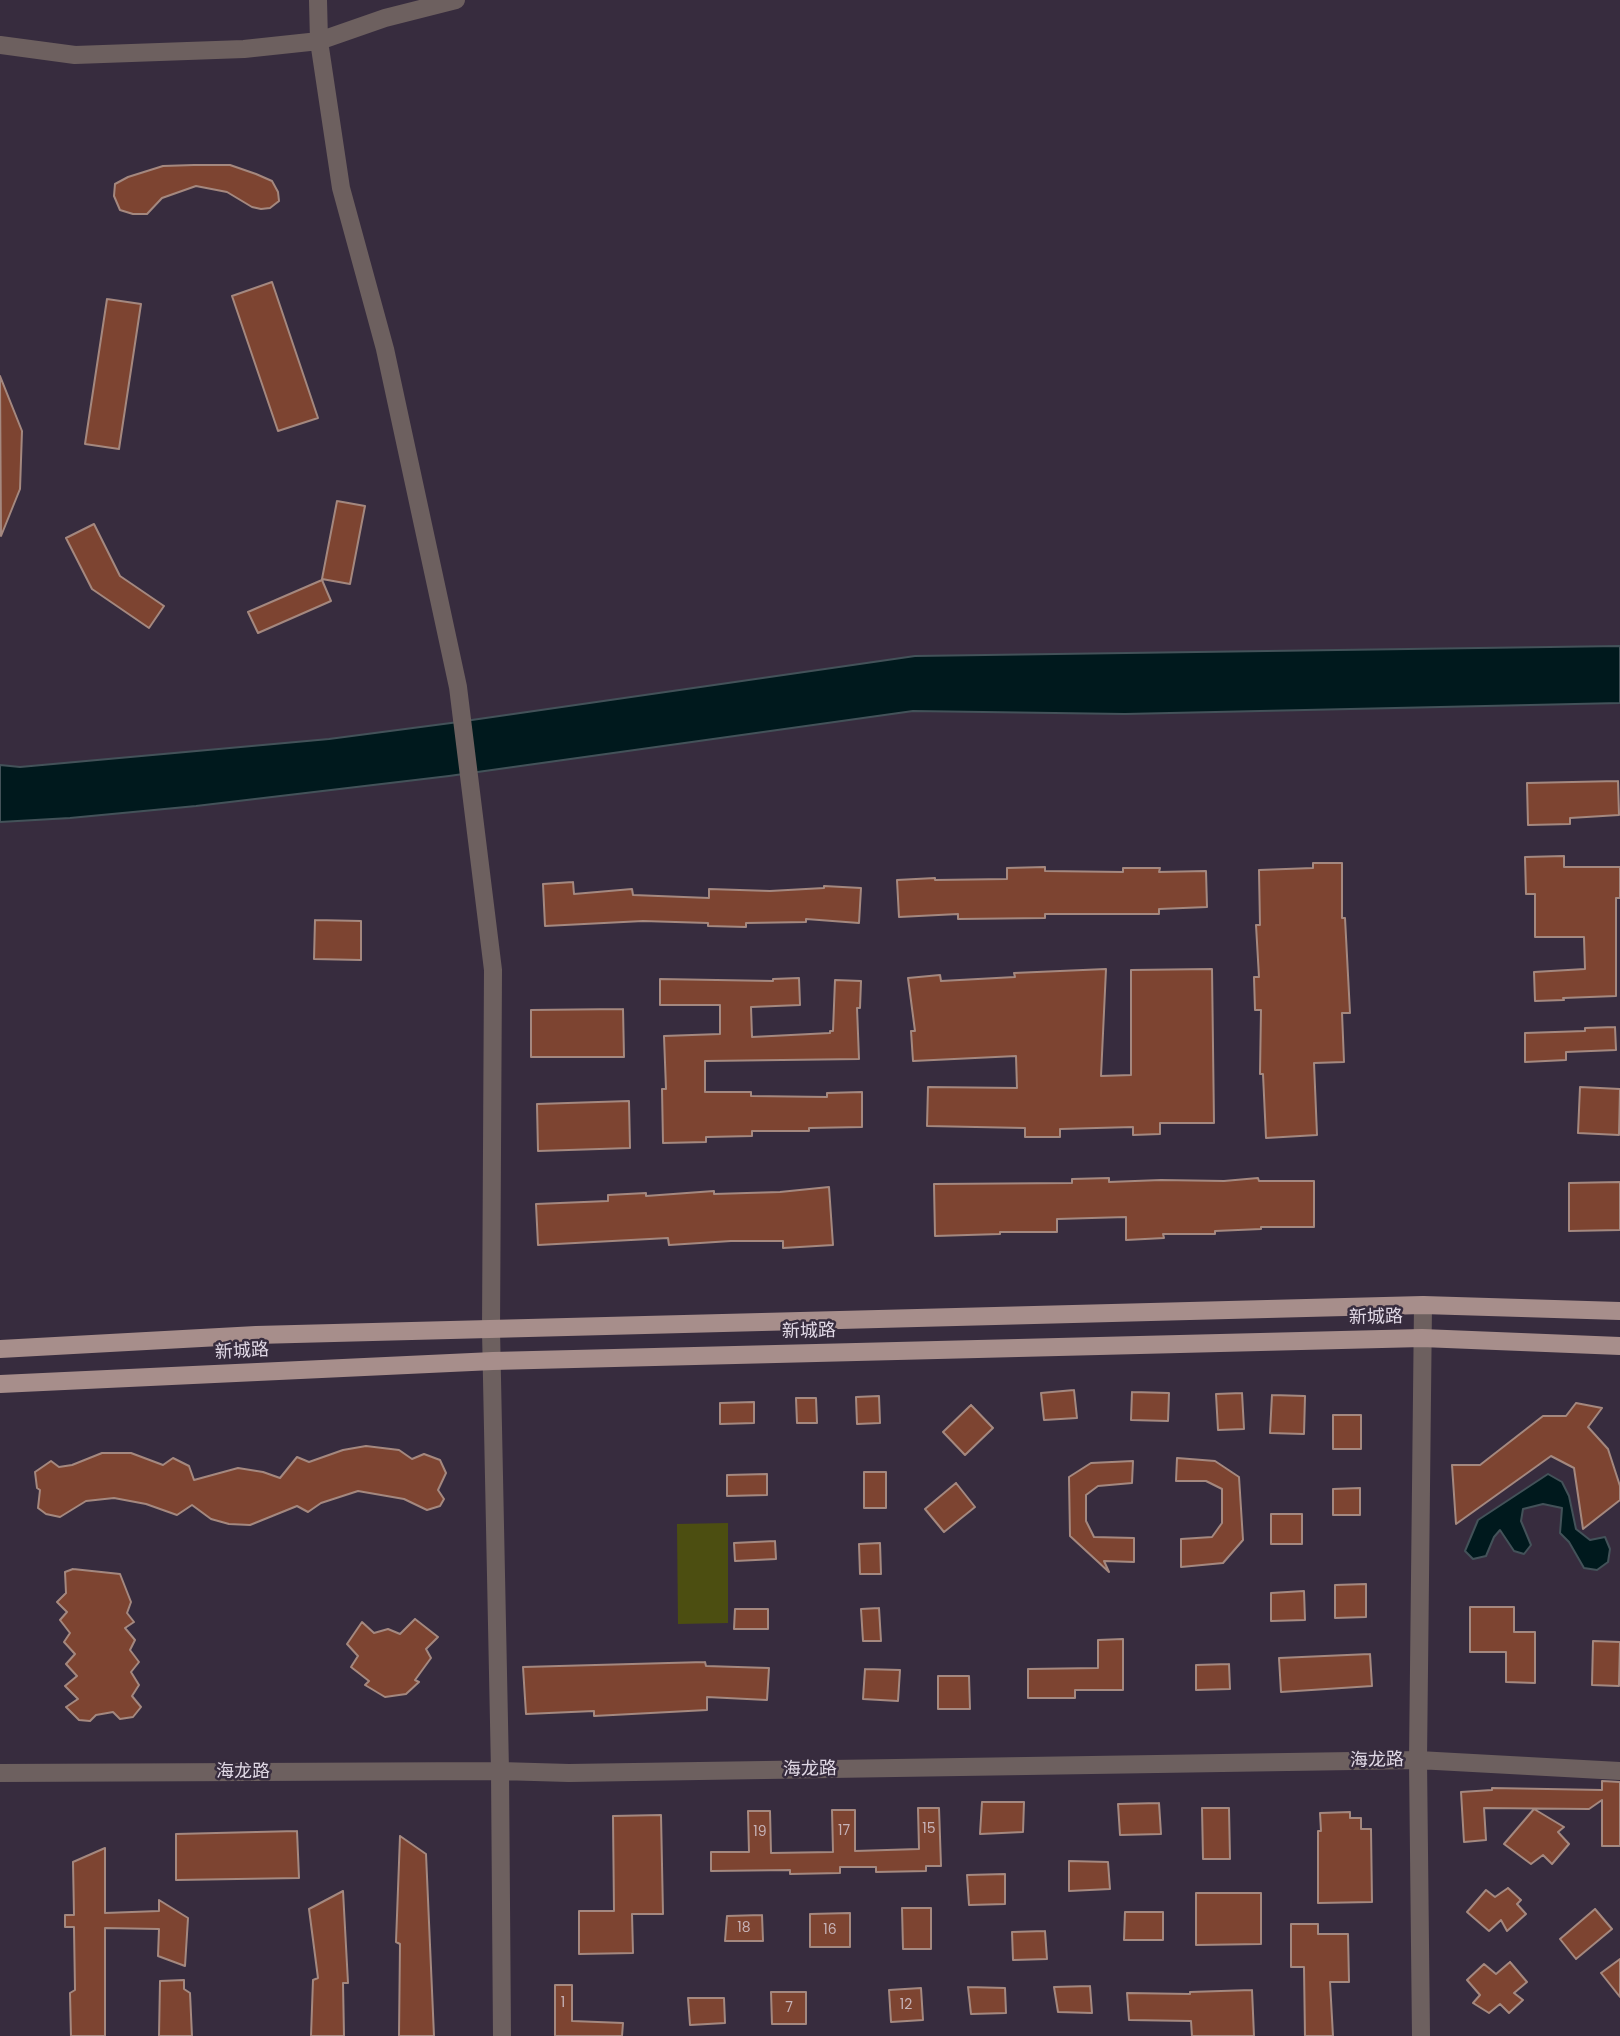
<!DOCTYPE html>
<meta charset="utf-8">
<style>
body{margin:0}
canvas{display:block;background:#372c3e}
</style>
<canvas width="1620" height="2036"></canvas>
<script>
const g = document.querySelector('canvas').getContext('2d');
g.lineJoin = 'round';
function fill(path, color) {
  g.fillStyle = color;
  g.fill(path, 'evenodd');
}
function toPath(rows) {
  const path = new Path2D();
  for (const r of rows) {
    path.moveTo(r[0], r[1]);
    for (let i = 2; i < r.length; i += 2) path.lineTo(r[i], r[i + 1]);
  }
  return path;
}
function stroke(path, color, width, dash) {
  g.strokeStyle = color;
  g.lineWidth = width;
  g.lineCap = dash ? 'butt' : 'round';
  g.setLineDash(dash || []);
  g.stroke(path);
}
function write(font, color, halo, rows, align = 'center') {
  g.font = font + ' Poppins,"Noto Sans SC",sans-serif';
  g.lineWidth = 5;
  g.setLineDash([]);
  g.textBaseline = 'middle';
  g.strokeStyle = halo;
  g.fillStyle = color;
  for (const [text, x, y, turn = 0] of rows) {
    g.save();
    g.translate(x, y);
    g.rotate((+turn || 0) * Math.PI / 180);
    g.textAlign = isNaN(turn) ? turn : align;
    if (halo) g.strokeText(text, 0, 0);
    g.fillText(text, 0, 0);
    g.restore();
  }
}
const green = toPath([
 [728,1523,728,1623,678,1624,677,1524]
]);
const water = toPath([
 [1620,646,1620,703,1125,714,913,711,449,776,196,806,70,818,0,822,0,765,20,767,329,739,451,723,915,656,1620,646],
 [1548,1474,1562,1482,1569,1496,1576,1529,1590,1540,1605,1537,1610,1549,1608,1562,1597,1570,1584,1568,1569,1542,1560,1533,1562,1508,1543,1504,1523,1509,1521,1521,1531,1545,1524,1554,1514,1551,1500,1530,1494,1537,1486,1556,1473,1559,1465,1551,1478,1520,1548,1474]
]);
const building = toPath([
 [194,165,230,165,256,174,272,181,278,192,279,201,270,208,261,209,252,207,227,192,196,186,162,198,147,214,133,214,120,210,114,196,115,184,128,177,163,166,194,165],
 [272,282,318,418,278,431,232,296,272,282],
 [107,299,141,304,119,449,85,444,107,299],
 [0,376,22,431,20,489,1,536,0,376],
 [337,501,365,506,350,584,322,579,337,501],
 [94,524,120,576,164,606,149,628,92,589,66,538,94,524],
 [322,580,331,601,258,633,248,612,322,580],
 [1618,781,1619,815,1570,818,1570,824,1528,825,1527,783,1618,781],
 [1564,856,1564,867,1620,867,1620,898,1616,898,1616,996,1563,998,1564,1000,1535,1001,1534,972,1585,969,1584,937,1535,937,1535,894,1526,894,1525,857,1564,856],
 [1313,863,1342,863,1342,918,1345,918,1350,1013,1342,1013,1344,1062,1314,1063,1317,1135,1266,1138,1263,1074,1260,1074,1261,1010,1255,1010,1254,977,1259,977,1256,925,1260,925,1259,870,1313,868,1313,863],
 [1045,867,1045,871,1123,872,1123,868,1160,868,1159,872,1206,871,1207,907,1159,909,1159,914,1045,914,1045,918,958,919,958,914,899,917,897,880,935,878,935,880,1007,879,1007,868,1045,867],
 [573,882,574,894,632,889,633,895,709,898,709,889,770,891,824,888,824,886,861,888,859,923,806,919,806,922,746,923,746,927,708,926,708,923,643,921,545,926,543,884,573,882],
 [315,920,361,921,361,960,314,959,315,920],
 [1106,969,1101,1076,1131,1075,1131,970,1212,969,1214,1123,1160,1123,1160,1134,1133,1135,1133,1127,1060,1129,1060,1137,1025,1137,1025,1128,927,1126,928,1087,1017,1088,1016,1056,913,1061,911,1031,915,1031,908,978,940,975,941,981,1015,977,1014,973,1106,969],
 [799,978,800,1005,751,1007,752,1037,830,1033,830,1031,833,1031,835,980,861,981,860,1008,857,1008,859,1059,705,1061,705,1092,751,1092,751,1096,827,1097,827,1093,862,1092,862,1127,809,1128,809,1131,752,1131,752,1136,706,1137,706,1142,663,1143,662,1089,666,1089,664,1036,720,1034,720,1005,660,1005,660,979,773,981,773,979,799,978],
 [623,1009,624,1057,531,1057,531,1010,623,1009],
 [1615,1027,1616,1050,1566,1052,1566,1060,1525,1062,1525,1033,1585,1031,1585,1028,1615,1027],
 [1580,1087,1620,1089,1619,1135,1578,1133,1580,1087],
 [629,1101,630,1148,538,1151,537,1104,629,1101],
 [1109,1178,1109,1182,1161,1180,1224,1181,1258,1178,1259,1181,1314,1181,1314,1227,1261,1227,1261,1229,1215,1231,1215,1234,1163,1234,1164,1238,1126,1240,1126,1217,1057,1219,1057,1232,1000,1232,1000,1234,935,1236,934,1184,1072,1183,1072,1179,1109,1178],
 [1620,1182,1620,1230,1569,1231,1569,1183,1620,1182],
 [829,1187,833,1245,783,1248,783,1241,731,1241,669,1245,668,1238,538,1245,536,1204,608,1201,608,1195,646,1193,646,1196,714,1191,714,1194,780,1192,829,1187],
 [1074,1390,1077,1418,1044,1420,1041,1393,1074,1390],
 [1132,1392,1169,1393,1168,1421,1131,1420,1132,1392],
 [1242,1393,1244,1429,1218,1430,1216,1394,1242,1393],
 [1272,1395,1305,1396,1304,1434,1270,1433,1272,1395],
 [879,1396,880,1423,857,1424,856,1397,879,1396],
 [796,1398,816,1398,817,1423,797,1423,796,1398],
 [754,1402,754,1423,720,1424,720,1403,754,1402],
 [1576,1403,1602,1408,1588,1427,1608,1449,1620,1486,1620,1500,1583,1529,1574,1468,1551,1456,1456,1524,1452,1465,1480,1465,1543,1416,1566,1416,1576,1403],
 [971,1405,993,1428,965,1455,943,1432,971,1405],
 [1333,1415,1361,1415,1361,1449,1333,1449,1333,1415],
 [366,1446,399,1450,412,1459,424,1454,440,1460,446,1473,438,1490,444,1499,440,1506,427,1510,404,1499,358,1491,321,1503,308,1512,297,1506,250,1525,229,1524,211,1519,192,1505,177,1515,146,1504,114,1498,86,1501,60,1517,46,1514,38,1508,40,1490,37,1488,35,1472,51,1461,59,1467,72,1465,102,1453,131,1453,163,1465,173,1458,189,1466,194,1480,238,1468,263,1472,280,1478,297,1457,309,1462,343,1450,366,1446],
 [1177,1458,1215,1461,1239,1477,1243,1540,1223,1563,1181,1567,1181,1539,1212,1537,1222,1523,1222,1489,1206,1481,1176,1481,1177,1458],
 [1133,1461,1132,1483,1098,1486,1086,1495,1086,1521,1094,1537,1134,1538,1134,1562,1104,1561,1109,1572,1070,1536,1069,1477,1091,1463,1133,1461],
 [864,1472,886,1472,886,1508,864,1508,864,1472],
 [767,1474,767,1495,727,1496,727,1475,767,1474],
 [956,1483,975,1507,944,1532,925,1509,956,1483],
 [1360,1488,1360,1515,1333,1515,1333,1489,1360,1488],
 [1271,1514,1302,1514,1302,1544,1271,1544,1271,1514],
 [775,1541,776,1559,735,1561,734,1543,775,1541],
 [880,1543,881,1574,860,1574,859,1544,880,1543],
 [73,1569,120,1574,131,1602,127,1613,134,1622,125,1628,135,1640,130,1650,139,1662,131,1672,139,1685,132,1696,141,1707,133,1717,120,1719,113,1712,96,1715,90,1721,79,1720,66,1707,78,1699,65,1686,77,1676,66,1664,75,1654,64,1642,70,1633,60,1620,67,1612,57,1602,66,1593,65,1572,73,1569],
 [1366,1584,1366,1617,1335,1618,1335,1585,1366,1584],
 [1304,1591,1305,1620,1271,1621,1271,1593,1304,1591],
 [1470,1607,1514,1607,1514,1632,1535,1632,1535,1683,1506,1682,1506,1652,1470,1652,1470,1607],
 [879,1608,881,1641,863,1641,861,1609,879,1608],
 [735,1609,768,1609,768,1629,734,1629,735,1609],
 [415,1619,438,1637,426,1649,431,1658,415,1680,419,1682,406,1694,385,1697,365,1685,369,1681,351,1667,358,1656,347,1644,362,1622,374,1633,388,1629,400,1634,415,1619],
 [1123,1639,1123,1690,1075,1690,1075,1698,1028,1698,1028,1669,1098,1668,1098,1640,1123,1639],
 [1593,1641,1620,1642,1619,1686,1592,1685,1593,1641],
 [1370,1654,1372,1686,1281,1692,1279,1658,1370,1654],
 [705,1662,706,1666,769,1668,767,1700,707,1697,707,1710,594,1716,594,1711,526,1714,523,1667,705,1662],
 [1229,1664,1230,1689,1196,1690,1196,1665,1229,1664],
 [865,1669,900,1670,898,1701,863,1699,865,1669],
 [938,1676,969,1676,970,1709,938,1709,938,1676],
 [1602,1781,1620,1782,1620,1846,1602,1846,1602,1800,1589,1809,1484,1808,1486,1840,1464,1842,1461,1792,1492,1790,1492,1788,1602,1790,1602,1781],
 [982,1802,1024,1802,1023,1832,980,1834,982,1802],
 [1159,1803,1161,1834,1120,1835,1118,1804,1159,1803],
 [918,1808,939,1808,941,1866,926,1866,926,1871,876,1872,876,1867,840,1867,840,1873,790,1874,790,1870,711,1871,711,1852,749,1852,748,1811,770,1811,771,1853,833,1852,832,1810,855,1810,855,1851,919,1849,918,1808],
 [1202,1808,1229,1808,1230,1859,1203,1859,1202,1808],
 [1534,1809,1564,1827,1558,1832,1569,1844,1552,1864,1543,1855,1531,1864,1504,1844,1534,1809],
 [1350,1812,1350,1818,1361,1818,1361,1829,1371,1829,1372,1902,1318,1903,1318,1831,1321,1831,1320,1813,1350,1812],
 [661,1815,663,1914,632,1914,633,1953,579,1954,579,1911,614,1911,613,1816,661,1815],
 [297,1831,299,1878,176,1880,176,1834,297,1831],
 [400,1836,426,1854,434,2036,399,2036,400,1944,396,1942,400,1836],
 [105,1848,105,1913,159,1911,159,1900,188,1918,185,1966,158,1956,159,1929,105,1928,105,2036,71,2036,70,1993,75,1990,74,1927,65,1927,65,1915,74,1915,73,1862,105,1848],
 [1069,1861,1108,1862,1110,1889,1069,1891,1069,1861],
 [1005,1874,1005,1904,969,1905,967,1875,1005,1874],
 [1508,1888,1521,1900,1517,1904,1526,1914,1507,1931,1501,1920,1489,1931,1467,1912,1486,1890,1495,1897,1508,1888],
 [343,1891,348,1983,343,1983,344,2036,311,2036,313,1980,318,1978,309,1909,343,1891],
 [1196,1893,1261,1893,1261,1944,1196,1945,1196,1893],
 [902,1908,931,1908,931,1949,903,1949,902,1908],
 [1595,1909,1612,1929,1576,1959,1560,1939,1595,1909],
 [1125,1912,1163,1912,1163,1940,1124,1940,1125,1912],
 [850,1913,850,1947,810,1947,810,1914,850,1913],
 [762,1915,763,1941,725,1941,727,1916,762,1915],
 [1291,1924,1318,1924,1318,1934,1348,1934,1349,1982,1330,1982,1333,2036,1305,2036,1304,1967,1291,1967,1291,1924],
 [1045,1931,1047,1959,1013,1960,1012,1932,1045,1931],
 [1620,1959,1620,1997,1601,1973,1620,1959],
 [1510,1962,1527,1982,1514,1993,1523,2000,1509,2013,1500,2004,1489,2013,1473,2003,1480,1995,1467,1980,1484,1964,1496,1974,1510,1962],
 [184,1980,184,1989,190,1993,192,2036,159,2036,160,1981,184,1980],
 [555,1985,572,1985,572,2021,623,2023,622,2036,555,2036,555,1985],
 [1090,1986,1092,2013,1058,2012,1054,1987,1090,1986],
 [968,1987,1005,1988,1006,2013,971,2014,968,1987],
 [921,1988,923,2020,891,2022,889,1990,921,1988],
 [1252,1990,1254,2036,1192,2036,1191,2021,1129,2020,1127,1993,1190,1994,1190,1992,1252,1990],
 [771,1992,806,1992,806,2024,772,2024,771,1992],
 [688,1998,724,1998,725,2023,690,2025,688,1998]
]);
const street = toPath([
 [318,0,319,41,341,188,385,349,458,687,493,970,491,1330,500,1771,502,2036],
 [0,45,75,55,244,49,319,41,385,18,456,0],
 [0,1773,500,1771,569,1773,1418,1760,1620,1771],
 [1421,2036,1418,1760,1423,1305]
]);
const primary = toPath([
 [0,1349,256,1335,1423,1305,1620,1311],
 [0,1384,493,1361,1422,1338,1620,1346]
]);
const numberNames = [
 ["15",929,1829],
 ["17",844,1831],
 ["19",760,1832],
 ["18",744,1928],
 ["16",830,1930],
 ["1",563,2003],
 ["12",906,2005],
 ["7",789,2008]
];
const streetNames = [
 ["新城路",1376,1318,-1],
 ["新城路",809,1332,-1],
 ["新城路",242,1352,-3],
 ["海龙路",1377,1761,-1],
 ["海龙路",810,1770,-1],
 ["海龙路",243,1772]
];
fill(green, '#4c4e11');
fill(water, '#00191d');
stroke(water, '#435259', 2);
fill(building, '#7d4431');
stroke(building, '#a4887f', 2);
stroke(street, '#6d605f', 18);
stroke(primary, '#a78e8b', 18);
write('14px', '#c7b3b8', null, numberNames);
write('18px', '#e0d8e5', '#372c3e', streetNames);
</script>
